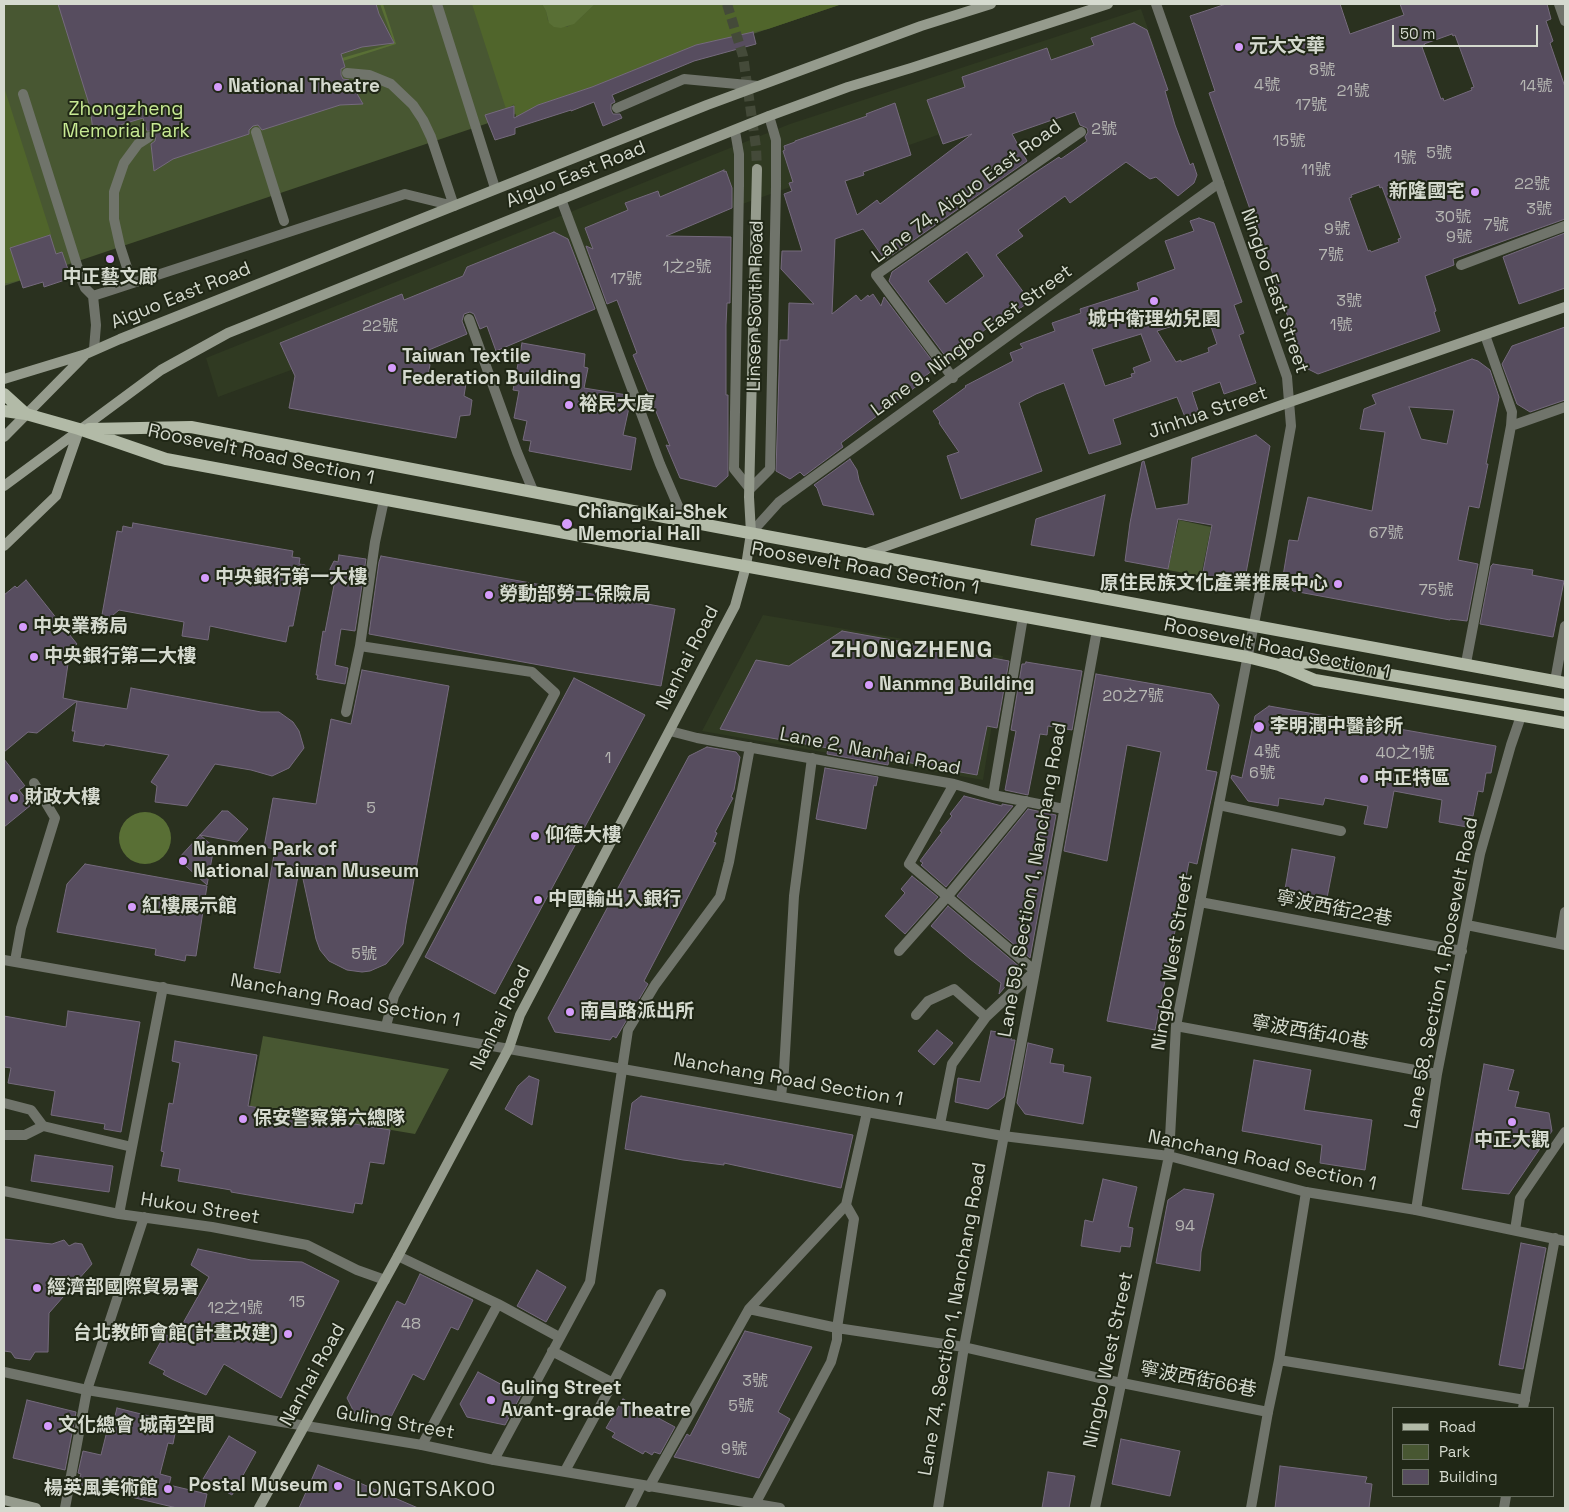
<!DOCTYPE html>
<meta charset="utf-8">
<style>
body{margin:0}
#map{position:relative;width:1569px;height:1512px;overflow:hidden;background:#2a311f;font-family:"Space Grotesk",sans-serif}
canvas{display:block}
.frame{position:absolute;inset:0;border:5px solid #d5dacf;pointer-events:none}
.legend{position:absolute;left:1392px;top:1407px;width:162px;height:90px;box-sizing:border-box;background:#202716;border:1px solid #686f60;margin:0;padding:6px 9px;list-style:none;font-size:15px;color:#d5dacf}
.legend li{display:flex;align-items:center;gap:10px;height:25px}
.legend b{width:25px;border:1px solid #686f60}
.scale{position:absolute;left:1392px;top:25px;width:146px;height:22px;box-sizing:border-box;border:2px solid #d5dacf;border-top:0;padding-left:6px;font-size:15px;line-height:18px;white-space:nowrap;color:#d5dacf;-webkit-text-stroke:4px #202716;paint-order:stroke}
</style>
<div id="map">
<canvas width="1569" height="1512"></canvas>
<div class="frame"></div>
<ul class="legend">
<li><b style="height:6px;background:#b2baa7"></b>Road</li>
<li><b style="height:14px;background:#485732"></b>Park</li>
<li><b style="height:14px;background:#574d5f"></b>Building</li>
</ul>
<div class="scale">50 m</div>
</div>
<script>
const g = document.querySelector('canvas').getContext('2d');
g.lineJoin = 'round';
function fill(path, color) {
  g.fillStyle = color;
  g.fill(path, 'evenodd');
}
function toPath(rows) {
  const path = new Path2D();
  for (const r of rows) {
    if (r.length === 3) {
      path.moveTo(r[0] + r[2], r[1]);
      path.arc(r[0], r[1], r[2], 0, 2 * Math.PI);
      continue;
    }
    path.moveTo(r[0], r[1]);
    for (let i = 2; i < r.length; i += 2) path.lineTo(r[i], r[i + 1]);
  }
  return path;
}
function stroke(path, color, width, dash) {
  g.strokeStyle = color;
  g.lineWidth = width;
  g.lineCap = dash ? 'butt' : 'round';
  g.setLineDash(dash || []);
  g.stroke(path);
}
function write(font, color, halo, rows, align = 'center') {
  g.font = font + ' "Space Grotesk","Noto Sans TC",sans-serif';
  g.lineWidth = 4;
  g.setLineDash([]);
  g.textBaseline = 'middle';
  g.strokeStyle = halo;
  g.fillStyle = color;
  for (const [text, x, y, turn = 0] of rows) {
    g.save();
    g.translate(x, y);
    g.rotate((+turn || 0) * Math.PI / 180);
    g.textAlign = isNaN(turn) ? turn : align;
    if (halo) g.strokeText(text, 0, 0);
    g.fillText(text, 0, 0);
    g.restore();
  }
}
const built = toPath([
 [1141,9,1158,57,700,219,218,397,206,358,790,124],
 [763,615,1003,656,983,780,702,731]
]);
const green = toPath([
 [4,4,842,4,4,286],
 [1179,520,1211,527,1201,576,1168,570],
 [263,1036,449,1069,415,1134,250,1106]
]);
const forest = toPath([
 [472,4,542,4,546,11,548,21,567,27,577,21,595,4,842,4,768,29,696,45,516,118,514,104,506,109],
 [4,87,51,234,11,248,21,280,8,283,4,283]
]);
const water = toPath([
 [380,4,383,4,396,44,343,61,342,58,394,43],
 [542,4,595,4,574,24,561,28,554,27,549,23,546,11],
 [145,838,26]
]);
const building = toPath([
 [58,4,376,4,379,14,394,43,362,47,341,54,345,67,341,69,341,75,343,79,349,80,363,104,340,105,262,130,258,125,253,126,249,130,249,134,173,159,154,171,151,144,155,141,156,136,153,131,147,131,143,118,123,124,94,139,90,107,58,4],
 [1226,4,1340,4,1350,34,1404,15,1400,4,1547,4,1551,19,1546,21,1553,41,1550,43,1565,87,1565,219,1453,259,1454,265,1425,276,1436,311,1434,312,1440,331,1318,374,1306,368,1209,93,1215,91,1190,16,1226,4],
 [1452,34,1453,36,1455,35,1474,87,1471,88,1472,90,1444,101,1443,98,1441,99,1422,47,1425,46,1424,44,1452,34],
 [1379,185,1380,188,1382,187,1401,238,1398,239,1399,242,1371,252,1370,250,1368,251,1349,198,1352,197,1351,195,1379,185],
 [1134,23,1147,30,1168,90,1165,91,1175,125,1190,165,1193,163,1197,175,1194,183,1178,196,1156,177,1150,179,1126,162,1070,203,1065,196,1018,230,1023,236,996,255,1030,301,1003,321,1001,318,971,340,973,343,949,361,889,281,892,272,1033,174,1059,157,1061,159,1087,141,1085,137,1088,132,1087,128,1080,125,1075,112,1012,134,1027,161,885,260,863,229,835,239,832,314,856,295,861,301,868,295,869,297,873,294,881,306,884,297,937,367,916,383,918,385,841,443,843,447,804,476,800,472,790,479,776,471,780,340,788,340,789,303,814,304,781,269,782,251,802,251,784,194,792,191,789,183,793,182,783,151,785,150,784,146,795,142,795,141,867,116,866,114,895,103,911,155,863,172,864,175,845,181,857,215,877,200,880,204,972,134,943,144,927,100,965,87,962,77,1047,48,1051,60,1094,45,1091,38,1134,23],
 [967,252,984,276,946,304,928,281,967,252],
 [753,32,756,44,694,61,612,95,615,102,611,104,611,110,613,114,620,114,622,118,603,126,594,102,571,111,571,110,515,128,515,134,495,140,485,115,514,106,514,118,538,105,592,87,696,45,753,32],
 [724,170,724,172,726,171,732,188,732,208,666,236,731,237,730,303,727,303,726,325,726,395,728,395,728,476,716,487,680,478,666,445,670,446,633,355,637,353,617,300,607,304,586,246,593,249,585,228,628,210,625,203,658,191,660,197,724,170],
 [1199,218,1214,223,1242,302,1234,305,1244,333,1239,335,1256,383,1224,394,1220,382,1192,392,1199,413,1185,417,1177,397,1113,419,1121,444,1089,454,1064,383,1036,394,1019,403,1042,471,961,499,947,456,959,452,939,423,940,422,933,411,966,387,965,386,1013,361,1010,353,1023,348,1020,344,1055,331,1052,323,1081,313,1080,309,1139,290,1137,283,1175,269,1165,241,1194,231,1190,221,1199,218],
 [1207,315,1217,344,1208,348,1209,352,1181,362,1181,360,1176,362,1157,331,1207,315],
 [1141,334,1151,361,1133,368,1135,373,1131,374,1132,377,1105,386,1092,349,1141,334],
 [554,232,568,239,595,309,496,351,487,326,480,329,474,314,470,312,464,314,462,321,467,334,424,352,430,365,428,376,466,383,464,396,472,400,470,415,460,416,456,438,289,408,295,376,280,343,402,294,404,300,463,276,467,267,554,232],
 [1565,233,1565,288,1519,304,1503,257,1565,233],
 [50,235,56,254,62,252,71,278,44,287,43,282,23,288,10,248,50,235],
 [1565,327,1565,400,1530,412,1517,404,1502,364,1512,346,1565,327],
 [522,343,585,354,584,367,588,368,584,388,627,395,630,403,623,435,636,438,631,470,529,451,531,441,523,440,527,421,514,418,519,391,513,390,522,343],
 [1472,359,1478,361,1490,370,1499,397,1486,464,1488,464,1481,499,1479,508,1469,506,1458,560,1478,564,1467,621,1450,619,1450,620,1293,591,1283,576,1289,540,1298,541,1308,497,1372,511,1385,432,1360,429,1364,409,1376,404,1372,395,1472,359],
 [1409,407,1454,410,1447,444,1421,439,1409,407],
 [1256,435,1270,446,1246,573,1233,581,1202,577,1212,525,1178,519,1168,569,1125,561,1130,523,1142,462,1144,461,1156,509,1188,504,1192,458,1256,435],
 [850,459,857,470,859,480,874,515,823,505,817,488,814,485,850,459],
 [1105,495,1094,556,1031,545,1036,519,1105,495],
 [133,523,293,551,292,557,300,558,299,564,305,565,293,626,289,626,286,642,210,626,208,640,182,636,184,622,119,610,100,626,117,531,122,532,123,526,132,528,133,523],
 [339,555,366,559,355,631,341,629,335,665,348,668,345,684,317,679,318,675,316,675,323,631,325,632,335,580,330,580,330,569,334,561,338,562,339,555],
 [381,556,675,609,661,686,578,672,369,634,379,562,381,556],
 [1493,564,1533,570,1532,575,1564,581,1553,637,1480,624,1491,566,1493,564],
 [26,580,77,644,62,658,68,664,63,698,77,701,37,733,28,732,4,752,4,595,15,586,17,588,26,580],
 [842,631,1009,661,997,728,987,726,977,775,889,759,888,765,827,754,828,748,720,729,756,660,789,666,842,631],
 [1026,662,1082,671,1072,730,1048,726,1047,735,1040,734,1028,795,1005,790,1016,731,1011,730,1022,664,1025,664,1026,662],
 [362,670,449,686,406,924,403,944,386,964,370,971,362,972,347,970,329,961,320,950,316,939,300,865,280,973,254,968,275,849,264,847,273,798,316,804,331,719,351,724,362,670],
 [1096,674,1211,694,1219,705,1206,770,1217,772,1197,864,1189,862,1155,1030,1107,1021,1161,752,1127,745,1107,861,1064,851,1096,674],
 [574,678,645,715,495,994,425,957,574,678],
 [131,688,261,712,279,712,293,722,299,731,304,748,289,768,272,776,251,770,215,764,187,806,155,802,157,786,151,782,169,755,105,744,104,746,73,741,75,731,72,731,77,701,127,709,131,688],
 [1269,706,1496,746,1491,773,1486,773,1483,792,1478,791,1473,816,1469,815,1467,827,1439,822,1442,800,1394,791,1387,828,1364,824,1368,806,1325,798,1323,805,1279,798,1278,806,1248,801,1231,778,1232,775,1242,778,1255,716,1269,706],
 [707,747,736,752,740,757,734,790,731,797,733,798,715,832,717,833,713,842,716,843,644,981,648,984,616,1038,613,1036,610,1040,555,1032,548,1018,689,756,707,747],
 [4,759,25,786,19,790,31,805,4,827,4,759],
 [825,768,878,777,876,786,874,785,866,829,816,819,825,768],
 [964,796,1002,806,1002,804,1013,806,946,887,921,865,923,863,920,861,942,832,940,831,952,816,950,814,964,796],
 [1028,809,1056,815,1030,958,957,896,1028,809],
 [222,811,228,811,248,829,237,842,200,835,222,811],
 [200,835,214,847,207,885,178,859,200,835],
 [1292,849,1335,857,1326,903,1284,895,1292,849],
 [85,864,207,886,196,956,186,955,185,961,155,955,156,949,57,932,67,884,85,864],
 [912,876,938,897,905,934,885,916,905,893,901,889,912,876],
 [948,906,1021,968,999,994,1001,983,970,959,931,926,948,906],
 [68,1011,140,1022,121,1132,104,1129,105,1124,51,1115,55,1091,8,1083,11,1068,4,1067,4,1016,66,1027,68,1011],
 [937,1030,953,1043,934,1065,918,1051,937,1030],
 [991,1031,1012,1034,1011,1040,1015,1040,1004,1097,988,1109,955,1102,958,1078,980,1082,991,1031],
 [175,1041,257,1055,248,1106,390,1130,384,1164,370,1162,362,1204,355,1203,353,1213,231,1192,231,1190,178,1181,180,1169,161,1166,164,1152,161,1151,169,1103,173,1104,180,1063,172,1061,175,1041],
 [1028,1043,1053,1049,1050,1063,1064,1065,1063,1072,1091,1077,1083,1124,1025,1114,1017,1103,1028,1043],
 [1254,1060,1311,1070,1304,1110,1372,1120,1365,1170,1320,1163,1322,1145,1242,1131,1254,1060],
 [1484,1064,1514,1070,1508,1090,1519,1092,1515,1107,1549,1113,1552,1131,1509,1194,1462,1189,1484,1064],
 [529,1076,539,1080,532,1125,505,1109,518,1086,529,1076],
 [641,1096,853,1135,841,1188,724,1163,724,1165,683,1160,625,1149,632,1103,641,1096],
 [35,1155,113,1166,109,1192,31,1181,35,1155],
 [1103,1179,1137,1187,1128,1227,1133,1228,1130,1247,1121,1246,1120,1252,1081,1246,1085,1220,1093,1222,1103,1179],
 [1184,1189,1214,1194,1201,1252,1200,1271,1156,1263,1168,1200,1184,1189],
 [4,1239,52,1244,64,1240,69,1246,75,1243,82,1244,92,1264,49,1313,48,1352,35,1352,30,1360,15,1358,11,1352,4,1351,4,1239],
 [1521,1243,1546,1248,1523,1369,1499,1365,1521,1243],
 [198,1249,251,1260,302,1262,339,1281,281,1398,224,1364,206,1395,172,1379,163,1374,165,1371,149,1363,165,1334,174,1339,209,1277,191,1265,198,1249],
 [537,1270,566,1287,546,1322,517,1306,537,1270],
 [420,1274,473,1300,458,1330,451,1327,424,1380,413,1374,390,1419,355,1414,347,1398,397,1301,405,1305,420,1274],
 [745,1331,812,1347,778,1412,790,1419,759,1478,674,1457,687,1434,690,1436,745,1331],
 [478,1372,521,1395,505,1425,467,1417,460,1404,478,1372],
 [623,1399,675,1427,660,1454,654,1452,652,1455,645,1451,643,1454,612,1437,615,1433,606,1428,623,1399],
 [27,1400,76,1412,65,1470,13,1458,27,1400],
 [117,1408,177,1423,173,1444,168,1443,160,1474,171,1477,169,1485,207,1494,204,1508,177,1508,77,1484,81,1474,78,1473,83,1451,101,1455,109,1423,113,1424,117,1408],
 [229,1436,256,1452,232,1495,203,1479,229,1436],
 [1121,1439,1180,1451,1170,1496,1112,1484,1121,1439],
 [318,1465,418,1508,299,1508,318,1465],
 [1280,1466,1367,1477,1365,1483,1372,1484,1369,1508,1275,1508,1280,1466],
 [1048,1472,1075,1476,1069,1508,1042,1508,1048,1472]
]);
const secondaryTunnel = toPath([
 [727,4,743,56,756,147,757,169]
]);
const lane = toPath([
 [437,4,495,188],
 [1559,4,1565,21],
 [347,73,369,75,391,84,413,105,423,120,431,137,454,206],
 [23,94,82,281,85,288,93,296],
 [617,108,684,79,758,86],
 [735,131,739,154,739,185,734,469,750,489,770,469,776,186,776,140,769,116],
 [561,199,660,464,684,520],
 [1461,265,1565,226],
 [132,283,120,246,114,219,114,192,124,163,138,144,149,137],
 [469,319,517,452,534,493],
 [94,349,96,325,93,296,405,194,454,206],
 [953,378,876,275,1081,132],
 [1511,426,1565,407],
 [384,500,375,542,360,646,532,672,555,693,394,996,386,1026],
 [751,533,779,502,1219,183],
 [1466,663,1511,426,1512,412,1485,335],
 [1555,681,1565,626],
 [346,712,360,646],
 [670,731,697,738,954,784,993,795,1064,809],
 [993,795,1023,617],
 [1219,805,1341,831],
 [1200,902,1462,951],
 [1467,925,1565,945],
 [1560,944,1565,912],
 [899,951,947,897,1026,801],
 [15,961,21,928,55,818,34,783],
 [916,1015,928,1001,954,989,986,1017],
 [1176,1026,1437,1074],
 [781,1096,784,1070,794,896,812,758],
 [4,1103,31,1110,43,1126,132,1147],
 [940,1124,952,1064,986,1017,1035,971,909,864,954,784],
 [4,1135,25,1135,43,1126],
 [4,1191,119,1214,212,1227,307,1245,357,1270,385,1280],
 [1416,1210,1437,1074,1480,854,1511,745,1521,716],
 [119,1214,163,987],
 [1515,1230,1520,1198,1565,1132],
 [398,1256,498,1304,559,1337],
 [749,1309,837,1328,964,1347,1122,1383,1268,1412,1279,1360,1306,1192],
 [552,1351,613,1383],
 [1279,1360,1525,1400],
 [422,1445,498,1304],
 [494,1460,590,1282,628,1030,655,985,720,897,729,862,750,747],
 [565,1471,661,1294],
 [649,1487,749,1309,846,1205],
 [65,1508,87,1390,144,1217],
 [630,1508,641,1486],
 [753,1508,831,1362,837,1340,837,1328,854,1219,846,1205,867,1112],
 [938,1508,964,1347,1035,971,1097,630]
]);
const street = toPath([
 [256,132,284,221],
 [4,960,1003,1136,1169,1156,1306,1192,1416,1210,1565,1241],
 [4,1372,87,1390,422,1445,494,1460,780,1508],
 [1523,1408,1555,1238],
 [1095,1508,1169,1156,1176,1026,1271,536,1291,426,1287,377,1156,4],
 [1251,1508,1268,1412],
 [1504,1508,1506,1496]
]);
const secondary = toPath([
 [4,379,86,354,120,339,707,105,921,26,991,4],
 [4,437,84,356],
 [4,486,161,370,228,333,769,116,848,87,911,68,1108,4],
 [4,546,56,496,79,430],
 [864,554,1290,402,1565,307],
 [4,1500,36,1508],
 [259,1508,398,1256,509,1048,520,1015,735,606,746,566,751,533,749,497,757,169]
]);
const primary = toPath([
 [4,394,26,414],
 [4,411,26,414,79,429,166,459,700,558,1247,657,1279,665,1315,680,1565,723],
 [89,429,191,427,717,527,1565,683],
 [1282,664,1315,662,1565,705]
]);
const markers = [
 [1239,47,5,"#d59cfb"],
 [218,87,5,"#d59cfb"],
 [1475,192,5,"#d59cfb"],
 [110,259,5,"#d59cfb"],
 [1154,301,5,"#d59cfb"],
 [392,368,5,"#d59cfb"],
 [569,405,5,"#d59cfb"],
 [567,524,6,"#d59cfb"],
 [205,578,5,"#d59cfb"],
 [1338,584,5,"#d59cfb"],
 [489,595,5,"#d59cfb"],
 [23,627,5,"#d59cfb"],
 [34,657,5,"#d59cfb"],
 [869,685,5,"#d59cfb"],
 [1259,727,6,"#d59cfb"],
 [1364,779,5,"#d59cfb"],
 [14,798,5,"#d59cfb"],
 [535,836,5,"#d59cfb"],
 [183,861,5,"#d59cfb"],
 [538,900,5,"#d59cfb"],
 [132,907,5,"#d59cfb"],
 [570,1012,5,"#d59cfb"],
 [243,1119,5,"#d59cfb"],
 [1512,1122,5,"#d59cfb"],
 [37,1288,5,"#d59cfb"],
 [288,1334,5,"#d59cfb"],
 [491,1400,5,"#d59cfb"],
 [48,1426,5,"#d59cfb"],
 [338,1486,5,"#d59cfb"],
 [168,1489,5,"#d59cfb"]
];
const numberNames = [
 ["8號",1322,71],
 ["4號",1267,86],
 ["14號",1536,87],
 ["21號",1353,92],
 ["17號",1311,106],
 ["2號",1104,130],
 ["15號",1289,142],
 ["5號",1439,154],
 ["1號",1405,159],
 ["11號",1316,171],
 ["22號",1532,185],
 ["3號",1539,210],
 ["30號",1453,218],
 ["7號",1496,226],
 ["9號",1337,230],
 ["9號",1459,238],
 ["7號",1331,256],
 ["1之2號",687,268],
 ["17號",626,280],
 ["3號",1349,302],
 ["1號",1341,326],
 ["22號",380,327],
 ["67號",1386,534],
 ["75號",1436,591],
 ["20之7號",1133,697],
 ["4號",1267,753],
 ["40之1號",1405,754],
 ["1",608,759],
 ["6號",1262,774],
 ["5",371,809],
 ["5號",364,955],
 ["94",1185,1227],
 ["15",297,1303],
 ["12之1號",235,1309],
 ["48",411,1325],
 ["3號",755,1382],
 ["5號",741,1407],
 ["9號",734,1450]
];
const poiNames = [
 ["元大文華",1249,47],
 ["National Theatre",228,87],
 ["新隆國宅",1465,192,"right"],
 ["中正藝文廊",110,278,"center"],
 ["城中衛理幼兒園",1154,320,"center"],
 ["Taiwan Textile",402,357],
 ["Federation Building",402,379],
 ["裕民大廈",579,405],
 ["Chiang Kai-Shek",578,513],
 ["Memorial Hall",578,535],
 ["中央銀行第一大樓",215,578],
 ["原住民族文化產業推展中心",1328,584,"right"],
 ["勞動部勞工保險局",499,595],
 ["中央業務局",33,627],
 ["中央銀行第二大樓",44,657],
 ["Nanmng Building",879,685],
 ["李明潤中醫診所",1270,727],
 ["中正特區",1374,779],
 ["財政大樓",24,798],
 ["仰德大樓",545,836],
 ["Nanmen Park of",193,850],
 ["National Taiwan Museum",193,872],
 ["中國輸出入銀行",548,900],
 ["紅樓展示館",142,907],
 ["南昌路派出所",580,1012],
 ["保安警察第六總隊",253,1119],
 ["中正大觀",1512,1141,"center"],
 ["經濟部國際貿易署",47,1288],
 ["台北教師會館(計畫改建)",278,1334,"right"],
 ["Guling Street",501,1389],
 ["Avant-grade Theatre",501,1411],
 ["文化總會 城南空間",58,1426],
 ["Postal Museum",328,1486,"right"],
 ["楊英風美術館",158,1489,"right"]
];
const parkNames = [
 ["Zhongzheng",126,110],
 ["Memorial Park",126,132]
];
const streetNames = [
 ["Aiguo East Road",576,175,-22],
 ["Lane 74, Aiguo East Road",967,192,-36],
 ["Ningbo East Street",1274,291,71],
 ["Aiguo East Road",181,296,-22],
 ["Linsen South Road",756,306,-89],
 ["Lane 9, Ningbo East Street",972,341,-36],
 ["Jinhua Street",1208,413,-19],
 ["Roosevelt Road Section 1",261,455,12],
 ["Roosevelt Road Section 1",865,569,10],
 ["Roosevelt Road Section 1",1277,649,12],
 ["Nanhai Road",688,658,-63],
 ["Lane 2, Nanhai Road",870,752,11],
 ["Lane 59, Section 1, Nanchang Road",1033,880,-80],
 ["寧波西街22巷",1334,909,11],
 ["Ningbo West Street",1173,962,-81],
 ["Lane 58, Section 1, Roosevelt Road",1442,973,-79],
 ["Nanchang Road Section 1",345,1001,10],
 ["Nanhai Road",501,1018,-64],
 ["寧波西街40巷",1310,1033,10],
 ["Nanchang Road Section 1",788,1080,10],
 ["Nanchang Road Section 1",1262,1161,12],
 ["Hukou Street",200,1209,9],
 ["Lane 74, Section 1, Nanchang Road",953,1319,-80],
 ["Ningbo West Street",1109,1360,-78],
 ["Nanhai Road",313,1375,-61],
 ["寧波西街66巷",1198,1380,11],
 ["Guling Street",395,1423,10]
];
const quarterNames = [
 ["LONGTSAKOO",426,1490]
];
const districtNames = [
 ["ZHONGZHENG",912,650]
];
fill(built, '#303a22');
fill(green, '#485732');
fill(forest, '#50652b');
fill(water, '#596f35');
fill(building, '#574d5f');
stroke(building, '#756a7d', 1);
stroke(secondaryTunnel, '#444a39', 10, [10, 5]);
stroke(lane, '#70746b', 10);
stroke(street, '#70746b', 10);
stroke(secondary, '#959b8d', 10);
stroke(primary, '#b2baa7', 12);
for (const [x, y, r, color] of markers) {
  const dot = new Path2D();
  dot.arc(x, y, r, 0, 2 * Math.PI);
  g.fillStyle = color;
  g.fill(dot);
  stroke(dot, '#202716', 2);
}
write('16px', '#b6b7b3', null, numberNames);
write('bold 19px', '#d5dacf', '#202716', poiNames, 'left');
write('19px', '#c8ea94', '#202716', parkNames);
write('19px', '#d5dacf', '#202716', streetNames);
g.letterSpacing = '1px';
write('21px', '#d5dacf', '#202716', quarterNames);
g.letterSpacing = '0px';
g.letterSpacing = '1px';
write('bold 24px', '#d5dacf', '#202716', districtNames);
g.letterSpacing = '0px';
</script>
